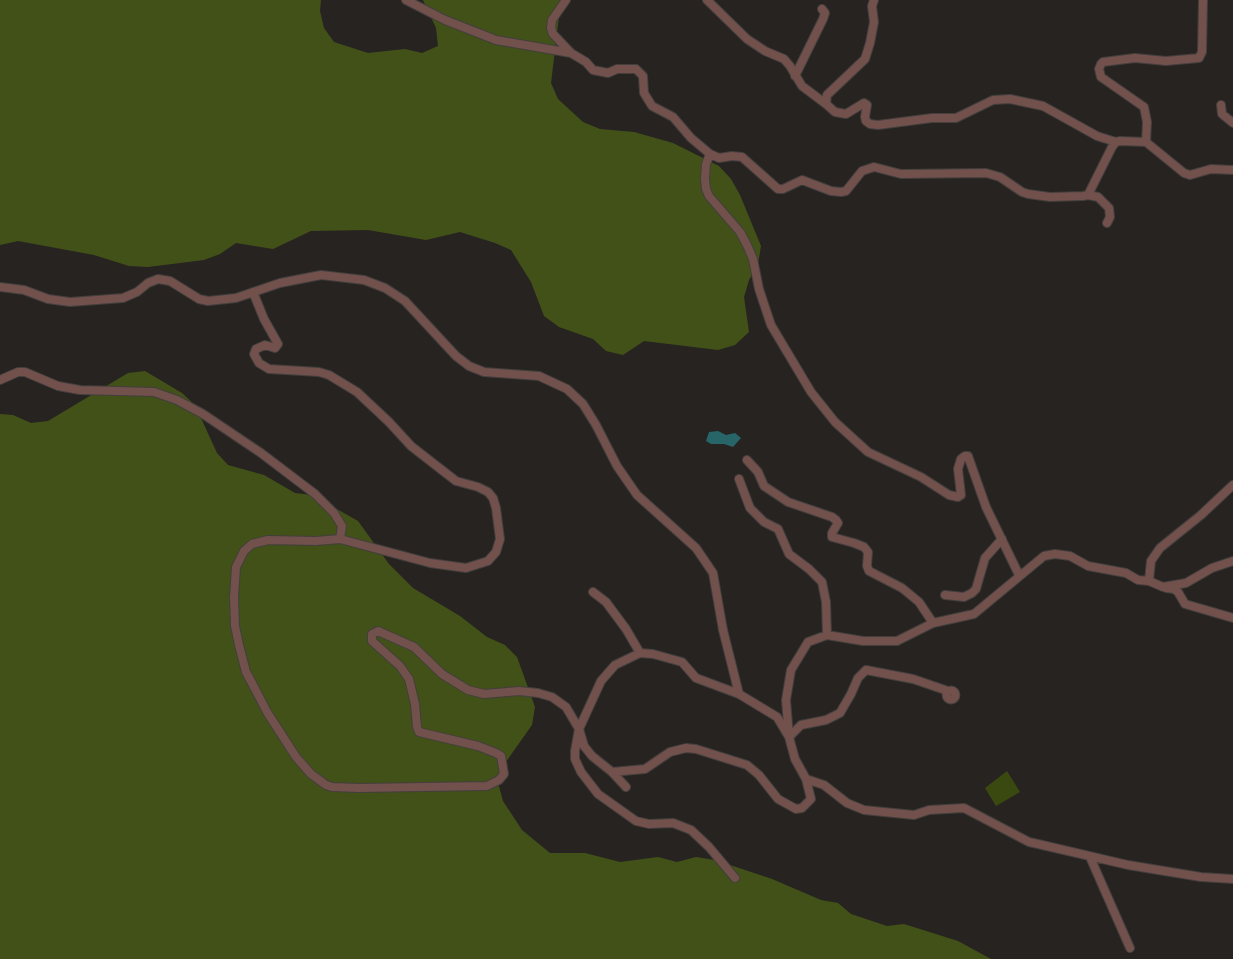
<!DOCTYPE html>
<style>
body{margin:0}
canvas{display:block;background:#262321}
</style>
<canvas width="1233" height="959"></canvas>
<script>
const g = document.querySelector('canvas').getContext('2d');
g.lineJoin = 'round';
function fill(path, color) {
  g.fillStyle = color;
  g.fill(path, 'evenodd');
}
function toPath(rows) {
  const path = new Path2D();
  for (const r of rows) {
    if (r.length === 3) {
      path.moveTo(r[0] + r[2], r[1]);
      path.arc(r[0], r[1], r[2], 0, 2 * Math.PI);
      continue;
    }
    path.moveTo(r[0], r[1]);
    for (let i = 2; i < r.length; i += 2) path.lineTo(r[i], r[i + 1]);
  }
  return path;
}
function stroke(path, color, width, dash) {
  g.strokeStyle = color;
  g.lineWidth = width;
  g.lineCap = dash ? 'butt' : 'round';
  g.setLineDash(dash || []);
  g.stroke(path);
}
const green = toPath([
 [1007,771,1020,792,996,806,985,788]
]);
const forest = toPath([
 [0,0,321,0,320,11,324,28,334,42,368,53,405,49,422,53,438,46,436,28,423,0,561,0,551,83,558,99,583,122,600,129,634,132,673,143,719,166,731,179,740,195,761,246,758,264,749,280,744,297,749,332,735,345,718,350,644,341,623,355,606,351,593,339,559,327,544,316,531,282,511,250,495,243,460,232,426,240,368,230,311,231,273,249,236,243,220,254,204,260,148,267,129,266,94,255,18,241,0,245],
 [145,371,182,393,195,405,217,453,228,465,264,475,295,493,312,495,358,521,389,564,413,588,460,616,487,637,505,645,517,657,535,707,532,725,503,766,498,783,503,801,522,830,550,853,585,853,620,862,658,857,677,862,696,857,715,860,772,879,821,900,838,903,851,914,887,926,904,924,958,941,991,959,0,959,0,414,13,415,31,423,48,421,128,373]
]);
const water = toPath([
 [718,431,726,435,735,433,741,438,733,447,724,444,711,444,706,441,709,432]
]);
const minor = toPath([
 [406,0,445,20,496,40,571,53,586,62,593,70,608,73,617,69,636,69,643,76,644,93,652,106,673,117,691,138,710,154,719,158,732,156,742,157,778,189,783,189,802,180,831,191,841,192,846,191,862,171,874,167,901,174,986,173,1000,177,1022,192,1028,194,1050,197,1083,196,1088,195,1112,147,1116,142,1120,141,1146,142,1184,173,1190,175,1211,169,1233,170],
 [566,0,552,20,551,28,553,34,571,53],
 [707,0,747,39,765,51,784,59,790,66,802,86,826,104],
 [874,0,872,6,874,22,870,43,865,59,827,95,826,104,835,112,846,114,864,103,867,105,865,117,866,121,870,124,878,125,932,118,956,118,993,100,1010,99,1043,106,1097,136,1116,142],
 [795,76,823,19,825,13,822,9],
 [1221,105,1222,114,1233,123],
 [1146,142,1147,122,1144,107,1101,77,1099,69,1101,64,1103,62,1135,58,1166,61,1199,58,1202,52,1203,0],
 [710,154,706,164,705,179,706,189,709,196,740,232,747,245,753,259,759,289,771,325,811,392,835,422,868,452,921,477,949,495,958,497,961,495,958,469,961,459,965,456,968,456,986,507,1019,575],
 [1088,195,1098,197,1109,208,1110,217,1107,223],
 [0,287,24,290,48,299,70,302,123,298,137,292,148,283,158,279,170,281,199,299,208,301,236,298,280,283,321,275,364,280,385,288,405,301,456,356,469,366,484,372,539,376,567,389,583,404,596,425,617,466,637,495,696,548,713,573,723,630,739,694],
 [253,292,264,319,278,344,275,348,265,345,256,349,254,354,259,363,269,369,319,372,329,375,357,392,389,422,411,446,456,481,478,487,488,492,493,498,496,508,500,539,496,552,488,561,466,568,430,563,340,539],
 [0,380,18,372,25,372,58,386,80,390,154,392,177,400,203,414,261,453,315,494,334,513,342,526,340,539,316,541,268,540,252,544,244,551,236,567,234,597,235,626,239,645,246,672,253,685,267,712,296,757,311,774,326,785,332,787,359,788,487,786,499,780,504,774,501,756,496,753,478,746,419,732,417,727,415,704,409,679,400,666,372,641,372,634,378,631,414,647,442,674,468,690,484,694,519,691,538,693,552,697,566,707,579,729,584,746,592,756,612,772],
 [747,460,758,472,764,486,788,502,832,517,836,520,838,523,832,533,832,537,854,543,864,547,868,552,867,566,869,571,902,588,919,602,933,623],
 [739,479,750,508,764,522,778,529,789,554,809,569,822,582,826,602,827,635],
 [1233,485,1201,515,1160,548,1151,561,1149,581,1163,587,1186,583,1212,568,1233,561],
 [1166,588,1174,589,1178,592,1185,604,1233,618],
 [593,592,606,602,626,629,640,653],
 [945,595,964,597,972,593,976,589,985,558,1002,539],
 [951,695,4.5],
 [806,779,824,785,847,803,864,810,914,815,929,810,964,808,1029,842,1038,844,1128,865,1201,877,1233,879],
 [626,787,612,772,645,769,670,752,686,748,696,749,747,765,759,775,778,799,796,809,802,808,811,799,806,779,795,759,789,737,786,700,791,670,808,642,827,635,863,641,897,641,933,623,974,614,1044,556,1055,554,1070,556,1088,566,1126,573,1138,580,1149,581],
 [1090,857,1130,948],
 [735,878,709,847,691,830,673,823,649,824,636,821,598,794,581,772,575,759,575,751,579,729,601,681,615,665,640,653,653,654,682,662,696,678,739,694,777,717,789,737,801,725,826,720,840,713,851,694,858,678,866,670,913,679,948,691]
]);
fill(green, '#3a490f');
fill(forest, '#425118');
fill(water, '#276569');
stroke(minor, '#423f3d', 10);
stroke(minor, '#72504c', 8);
</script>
